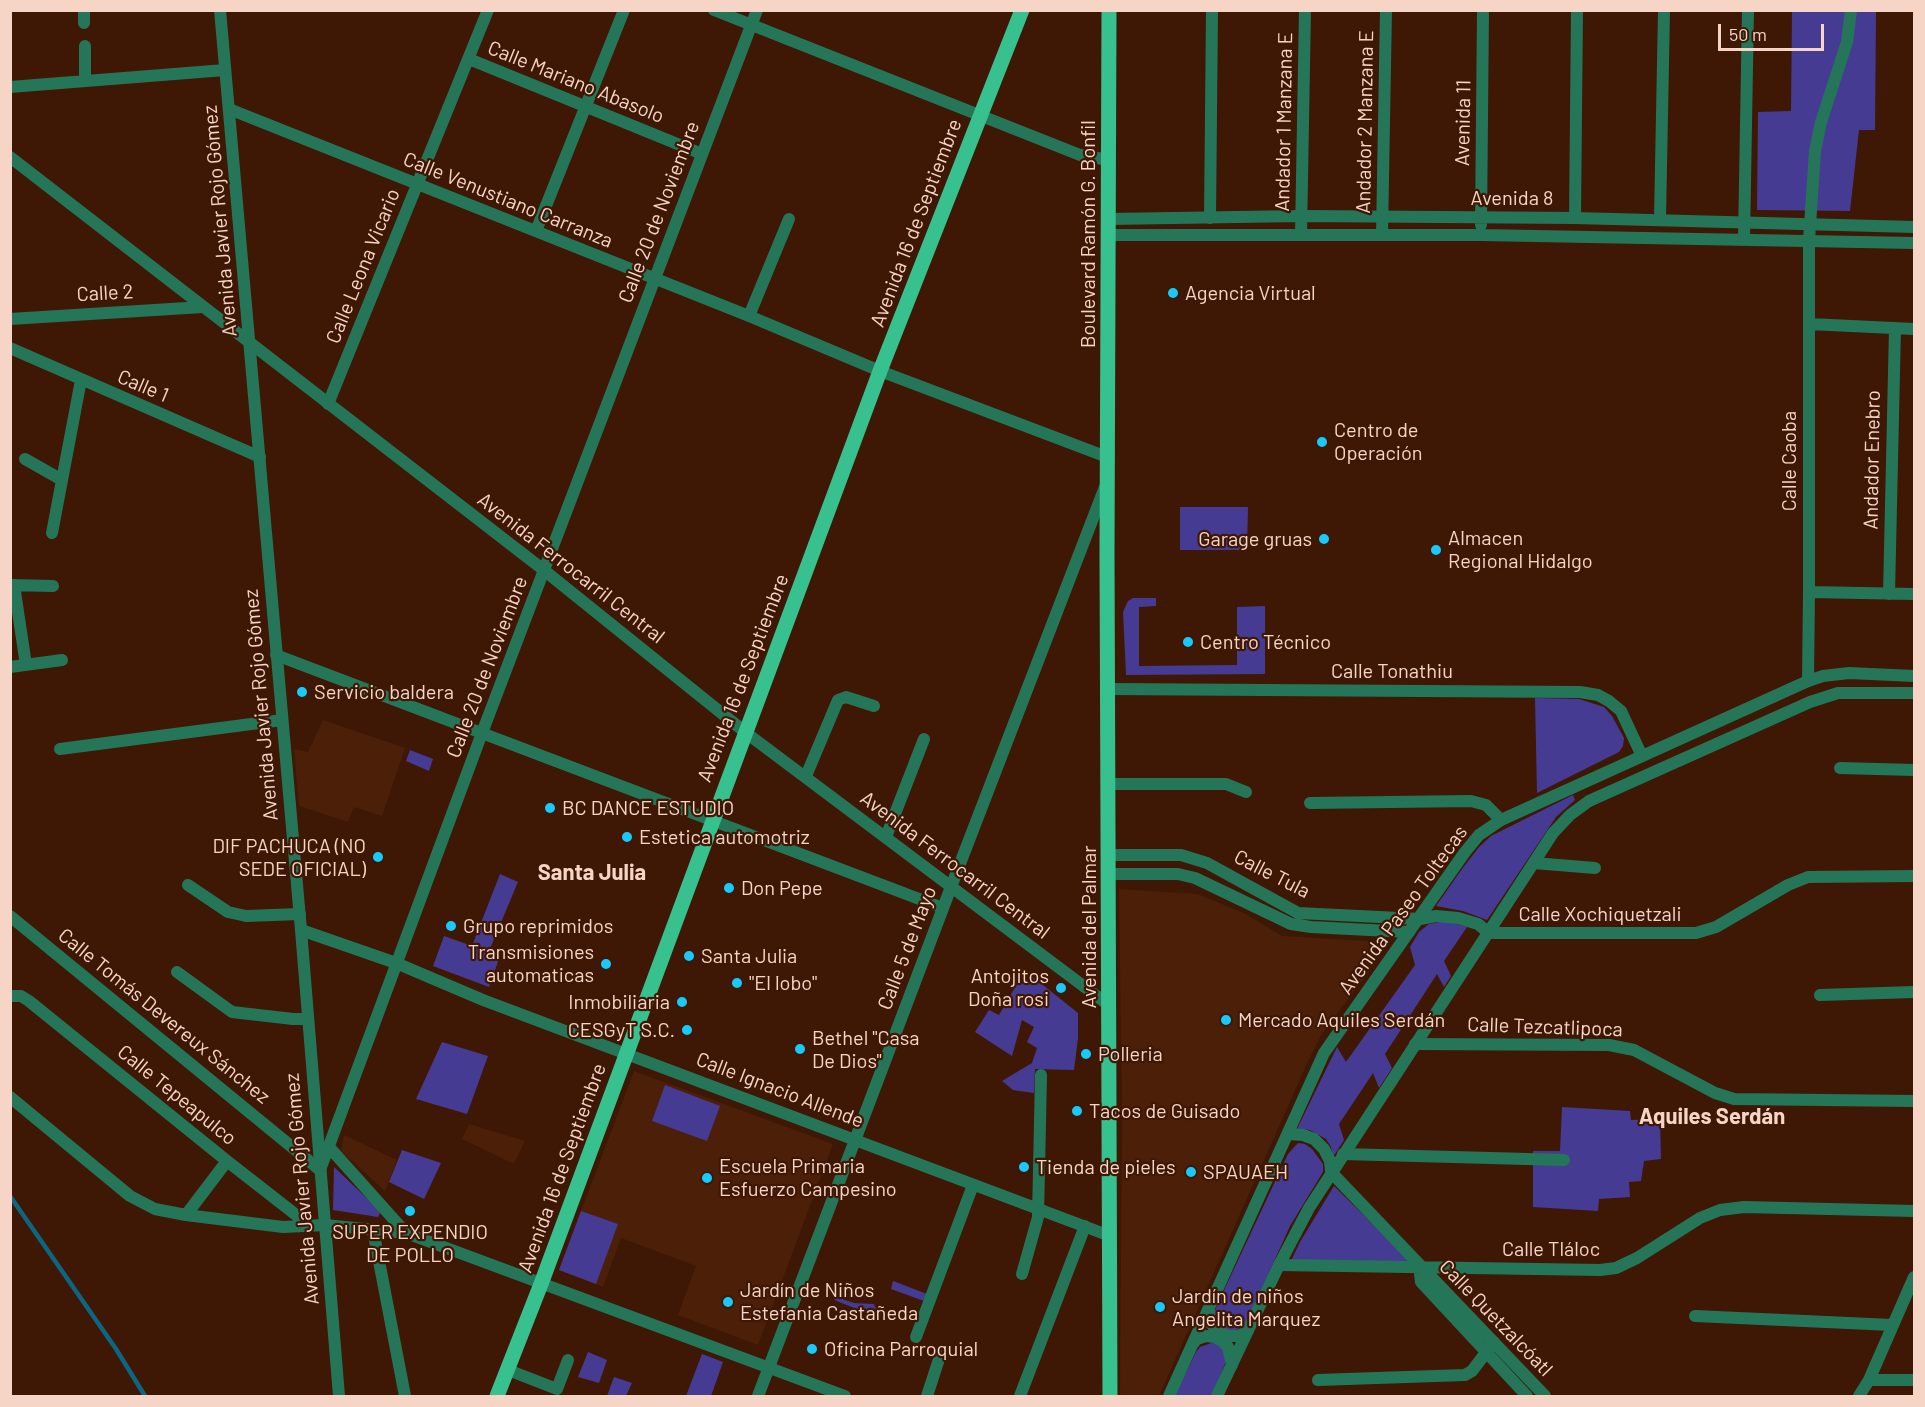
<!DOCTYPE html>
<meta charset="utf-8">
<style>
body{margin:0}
#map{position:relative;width:1925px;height:1407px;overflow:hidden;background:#3e1805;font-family:Barlow,sans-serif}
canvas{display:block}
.frame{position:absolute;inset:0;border:12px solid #f6d5c7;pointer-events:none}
.scale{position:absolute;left:1718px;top:24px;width:106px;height:27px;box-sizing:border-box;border:3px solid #f6d5c7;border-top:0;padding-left:8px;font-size:18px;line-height:21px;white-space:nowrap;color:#f6d5c7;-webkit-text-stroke:4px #3e1805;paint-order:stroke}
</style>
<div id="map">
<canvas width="1925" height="1407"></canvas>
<div class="frame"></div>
<div class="scale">50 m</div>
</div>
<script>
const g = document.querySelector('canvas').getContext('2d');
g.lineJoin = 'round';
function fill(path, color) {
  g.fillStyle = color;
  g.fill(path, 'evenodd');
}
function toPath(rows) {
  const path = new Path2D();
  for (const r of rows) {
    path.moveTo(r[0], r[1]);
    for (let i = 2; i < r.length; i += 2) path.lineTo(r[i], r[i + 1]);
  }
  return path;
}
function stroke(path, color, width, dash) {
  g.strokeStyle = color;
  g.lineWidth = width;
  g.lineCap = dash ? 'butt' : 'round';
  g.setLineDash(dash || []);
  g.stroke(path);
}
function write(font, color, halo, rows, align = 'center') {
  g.font = font + ' Barlow,sans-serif';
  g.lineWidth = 4.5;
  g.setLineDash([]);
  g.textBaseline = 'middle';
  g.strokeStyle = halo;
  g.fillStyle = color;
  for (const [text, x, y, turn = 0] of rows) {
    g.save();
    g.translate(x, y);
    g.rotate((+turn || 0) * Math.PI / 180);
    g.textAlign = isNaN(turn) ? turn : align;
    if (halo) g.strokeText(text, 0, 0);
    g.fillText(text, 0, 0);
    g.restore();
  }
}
const built = toPath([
 [323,720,405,748,382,816,354,807,348,822,299,806,294,749,308,752],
 [1119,889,1197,894,1244,913,1282,936,1368,941,1377,961,1321,1035,1308,1061,1159,1396,1120,1396,1122,1110],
 [634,1071,833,1144,758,1345,678,1315,696,1266,621,1238,603,1287,559,1270],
 [469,1124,525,1141,514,1164,462,1139],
 [344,1135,397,1160,385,1191,341,1151]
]);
const green = toPath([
 [1792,11,1876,11,1875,130,1859,130,1850,211,1757,210,1758,112,1791,111],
 [1180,507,1248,507,1247,550,1180,550],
 [1133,598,1156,598,1156,606,1139,607,1139,666,1237,665,1237,607,1265,606,1265,674,1126,675,1123,612,1128,601],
 [1535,698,1579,699,1604,707,1612,716,1624,738,1623,746,1619,752,1537,793],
 [410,750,433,759,429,771,406,761],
 [1573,795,1575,800,1556,817,1487,920,1463,911,1436,906,1462,869,1479,847,1491,836],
 [500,874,518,882,489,951,480,949,500,956,489,987,433,966,444,936,472,946],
 [1440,922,1450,922,1467,927,1444,961,1451,976,1444,987,1437,974,1385,1054,1392,1068,1379,1088,1373,1073,1339,1124,1344,1140,1333,1157,1331,1147,1326,1139,1310,1130,1297,1129,1337,1047,1346,1062,1415,965,1410,947,1419,932,1429,924],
 [1033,977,1078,1013,1078,1038,1074,1070,1035,1069,1034,1093,1013,1090,1002,1081,1032,1063,1037,1048,1027,1042,1034,1027,1022,1020,1012,1056,975,1032,989,1010,999,1015,1020,979,1028,985],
 [442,1042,488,1056,467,1114,416,1099],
 [665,1085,720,1106,707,1141,652,1121],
 [1562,1107,1630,1111,1631,1120,1660,1119,1661,1159,1644,1161,1641,1181,1629,1182,1630,1197,1599,1199,1598,1211,1533,1207,1533,1151,1560,1151],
 [1298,1143,1305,1144,1312,1149,1323,1164,1323,1172,1290,1226,1246,1323,1235,1331,1229,1332,1220,1328,1214,1314,1217,1305,1288,1154],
 [402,1150,441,1163,424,1199,389,1182],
 [334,1167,377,1208,380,1213,378,1217,333,1210],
 [1334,1186,1409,1260,1406,1263,1291,1261,1300,1242],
 [581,1211,618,1224,596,1284,559,1270],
 [893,1281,927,1294,924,1301,891,1289],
 [836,1297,854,1303,874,1304,875,1307,883,1310,880,1318,834,1300],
 [1214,1342,1225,1351,1227,1359,1212,1396,1175,1396,1196,1352,1200,1347],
 [588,1352,607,1360,599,1383,578,1377],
 [702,1354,723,1362,711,1396,686,1396],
 [614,1377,632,1383,626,1396,607,1396]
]);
const stream = toPath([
 [10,1196,116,1349,145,1396]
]);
const minor = toPath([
 [84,10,84,23],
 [714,10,1080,155,1109,160],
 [85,46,85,81],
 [469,59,702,154],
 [10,87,225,70],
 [229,109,749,316,880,371,1107,457],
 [1210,218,1212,10],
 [1575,218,1577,10],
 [1660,219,1664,10],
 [536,231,624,10],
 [1301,235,1305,10],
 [1382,235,1386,10],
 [1744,239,1748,10],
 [749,316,789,219],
 [10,319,203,307],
 [1809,324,1914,329],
 [10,348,260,457],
 [328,404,488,10],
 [25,459,62,480],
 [52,533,81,380],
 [10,585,53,586],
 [14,585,26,665],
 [1809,592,1914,594],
 [1889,594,1895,328],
 [276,655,943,908],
 [10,667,62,660],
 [1808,681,1809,592,1809,240,1815,151,1821,122,1847,42,1851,10],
 [1108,689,1580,692,1598,695,1609,701,1621,711,1642,756],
 [60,749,282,720],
 [1840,768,1914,770],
 [806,776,838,700,846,697,874,706],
 [1109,784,1226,784,1246,792],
 [1310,803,1471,801,1486,805,1501,820],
 [886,837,924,739],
 [1109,855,1181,855,1207,863,1298,913,1420,919,1436,916,1458,918,1478,924,1489,933,1696,933,1716,927,1788,885,1808,877,1914,876],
 [1534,863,1595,868],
 [1109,874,1178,874,1195,878,1291,924,1311,927,1409,932],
 [188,885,228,912,246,916,300,914],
 [10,916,320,1170,482,733,757,10],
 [301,930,396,963,483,1000,1110,1236],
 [177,972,232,1012,293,1019,308,1019],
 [1820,995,1914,992],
 [10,996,21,996,29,1001,227,1161,309,1225],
 [1415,1044,1609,1045,1634,1050,1715,1093,1734,1099,1914,1101],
 [10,1097,130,1196,155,1209,186,1215,283,1227,325,1225,406,1233,845,1396],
 [1288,1134,1303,1135,1314,1139,1324,1149,1330,1161,1331,1172,1545,1396],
 [329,1147,406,1233],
 [1343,1154,1564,1160],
 [186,1215,227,1161],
 [373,1230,405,1396],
 [1279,1265,1600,1270,1616,1268,1637,1258,1700,1218,1720,1210,1744,1207,1914,1211],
 [1419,1266,1421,1282,1527,1396],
 [1022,1274,1038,1217,1041,1075],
 [1695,1316,1892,1325],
 [916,1337,973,1185],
 [508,1370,557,1389,568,1360],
 [1318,1380,1465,1375,1472,1371,1494,1342],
 [1869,1380,1914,1380],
 [927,1396,940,1356],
 [1020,1396,1085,1226],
 [1859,1396,1869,1380,1914,1277]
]);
const tertiary = toPath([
 [220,10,301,930,339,1396],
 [10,157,545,571,745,732,1110,1006],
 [1109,219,1302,216,1575,218,1914,227],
 [1481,225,1483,10],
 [1109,235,1481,235,1914,243],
 [1209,1308,1209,1317,1213,1326,1220,1332,1228,1336,1238,1336,1247,1332],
 [1192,1345,1197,1339,1206,1336,1215,1337,1222,1341,1228,1347,1232,1365],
 [758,1396,951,887,1105,487],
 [1169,1396,1324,1053,1465,852,1479,835,1501,820,1808,681,1823,676,1849,673,1914,676],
 [1217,1396,1279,1265,1309,1208,1553,833,1570,815,1589,801,1810,702,1838,693,1914,693]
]);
const primary = toPath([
 [1109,10,1107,552,1110,1396],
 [497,1396,541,1284,880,371,1022,10]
]);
const markers = [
 [1173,293,6,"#17cafb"],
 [1322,442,6,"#17cafb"],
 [1324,539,6,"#17cafb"],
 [1436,550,6,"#17cafb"],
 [1188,642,6,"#17cafb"],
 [302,692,6,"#17cafb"],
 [550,808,6,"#17cafb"],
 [627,837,6,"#17cafb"],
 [378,857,6,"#17cafb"],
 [729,888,6,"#17cafb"],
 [451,926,6,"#17cafb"],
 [689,956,6,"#17cafb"],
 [606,964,6,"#17cafb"],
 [737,983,6,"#17cafb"],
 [1061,988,6,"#17cafb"],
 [682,1002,6,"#17cafb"],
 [1226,1020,6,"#17cafb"],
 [687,1030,6,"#17cafb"],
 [800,1049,6,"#17cafb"],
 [1086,1054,6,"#17cafb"],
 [1077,1111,6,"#17cafb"],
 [1024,1167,6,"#17cafb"],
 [1191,1172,6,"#17cafb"],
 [707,1178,6,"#17cafb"],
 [410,1211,6,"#17cafb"],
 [728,1302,6,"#17cafb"],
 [1160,1307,6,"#17cafb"],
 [812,1349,6,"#17cafb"]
];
const streetNames = [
 ["Calle Mariano Abasolo",576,82,22],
 ["Andador 1 Manzana E",1284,122,-89],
 ["Andador 2 Manzana E",1365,122,-89],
 ["Avenida 11",1463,123,-89],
 ["Avenida 8",1512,198],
 ["Calle Venustiano Carranza",508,200,22],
 ["Calle 20 de Noviembre",659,212,-69],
 ["Avenida Javier Rojo Gómez",220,221,-95],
 ["Avenida 16 de Septiembre",916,223,-69],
 ["Boulevard Ramón G. Bonfil",1088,234,-90],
 ["Calle Leona Vicario",363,266,-68],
 ["Calle 2",105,293,-3],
 ["Calle 1",143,386,23],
 ["Andador Enebro",1872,460,-89],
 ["Calle Caoba",1789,461,-90],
 ["Avenida Ferrocarril Central",571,568,38],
 ["Calle 20 de Noviembre",487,667,-69],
 ["Calle Tonathiu",1392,671],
 ["Avenida 16 de Septiembre",743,678,-69],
 ["Avenida Javier Rojo Gómez",261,705,-95],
 ["Avenida Ferrocarril Central",955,865,37],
 ["Calle Tula",1272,874,27],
 ["Avenida Paseo Toltecas",1403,910,-54],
 ["Calle Xochiquetzali",1600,914],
 ["Avenida del Palmar",1089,927,-90],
 ["Calle 5 de Mayo",907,948,-69],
 ["Calle Tomás Devereux Sánchez",164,1016,39],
 ["Calle Tezcatlipoca",1545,1027,2],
 ["Calle Ignacio Allende",780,1090,21],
 ["Calle Tepeapulco",177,1095,39],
 ["Avenida 16 de Septiembre",562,1168,-70],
 ["Avenida Javier Rojo Gómez",302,1189,-95],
 ["Calle Tláloc",1551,1249],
 ["Calle Quetzalcóatl",1496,1318,46]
];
const poiNames = [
 ["Agencia Virtual",1185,293],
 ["Centro de",1334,430],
 ["Operación",1334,453],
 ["Almacen",1448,538],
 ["Regional Hidalgo",1448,561],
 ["Garage gruas",1312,539,"right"],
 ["Centro Técnico",1200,642],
 ["Servicio baldera",314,692],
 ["BC DANCE ESTUDIO",562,808],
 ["Estetica automotriz",639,837],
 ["DIF PACHUCA (NO",366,846,"right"],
 ["SEDE OFICIAL)",366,869,"right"],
 ["Don Pepe",741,888],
 ["Grupo reprimidos",463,926],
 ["Transmisiones",594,952,"right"],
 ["automaticas",594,975,"right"],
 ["Santa Julia",701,956],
 ["Antojitos",1049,976,"right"],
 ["Doña rosi",1049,999,"right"],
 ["\"El lobo\"",749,983],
 ["Inmobiliaria",670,1002,"right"],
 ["Mercado Aquiles Serdán",1238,1020],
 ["CESGyT S.C.",675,1030,"right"],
 ["Bethel \"Casa",812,1038],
 ["De Dios\"",812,1061],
 ["Polleria",1098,1054],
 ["Tacos de Guisado",1089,1111],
 ["Escuela Primaria",719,1166],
 ["Esfuerzo Campesino",719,1189],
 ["Tienda de pieles",1036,1167],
 ["SPAUAEH",1203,1172],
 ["SUPER EXPENDIO",410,1232,"center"],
 ["DE POLLO",410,1255,"center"],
 ["Jardín de Niños",740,1290],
 ["Estefania Castañeda",740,1313],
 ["Jardín de niños",1172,1296],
 ["Angelita Marquez",1172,1319],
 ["Oficina Parroquial",824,1349]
];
const quarterNames = [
 ["Santa Julia",592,873],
 ["Aquiles Serdán",1712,1117]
];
fill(built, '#4c1f09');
fill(green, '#463b93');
stroke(stream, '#0d6681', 4.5);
stroke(minor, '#257658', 12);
stroke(tertiary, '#257658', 12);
stroke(primary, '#36c18f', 15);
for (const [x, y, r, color] of markers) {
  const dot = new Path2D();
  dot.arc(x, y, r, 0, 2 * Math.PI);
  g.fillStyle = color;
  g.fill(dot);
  stroke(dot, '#3e1805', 2);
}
write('20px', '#f6d5c7', '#3e1805', streetNames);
write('20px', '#f6d5c7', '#3e1805', poiNames, 'left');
write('bold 22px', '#f6d5c7', '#3e1805', quarterNames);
</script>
